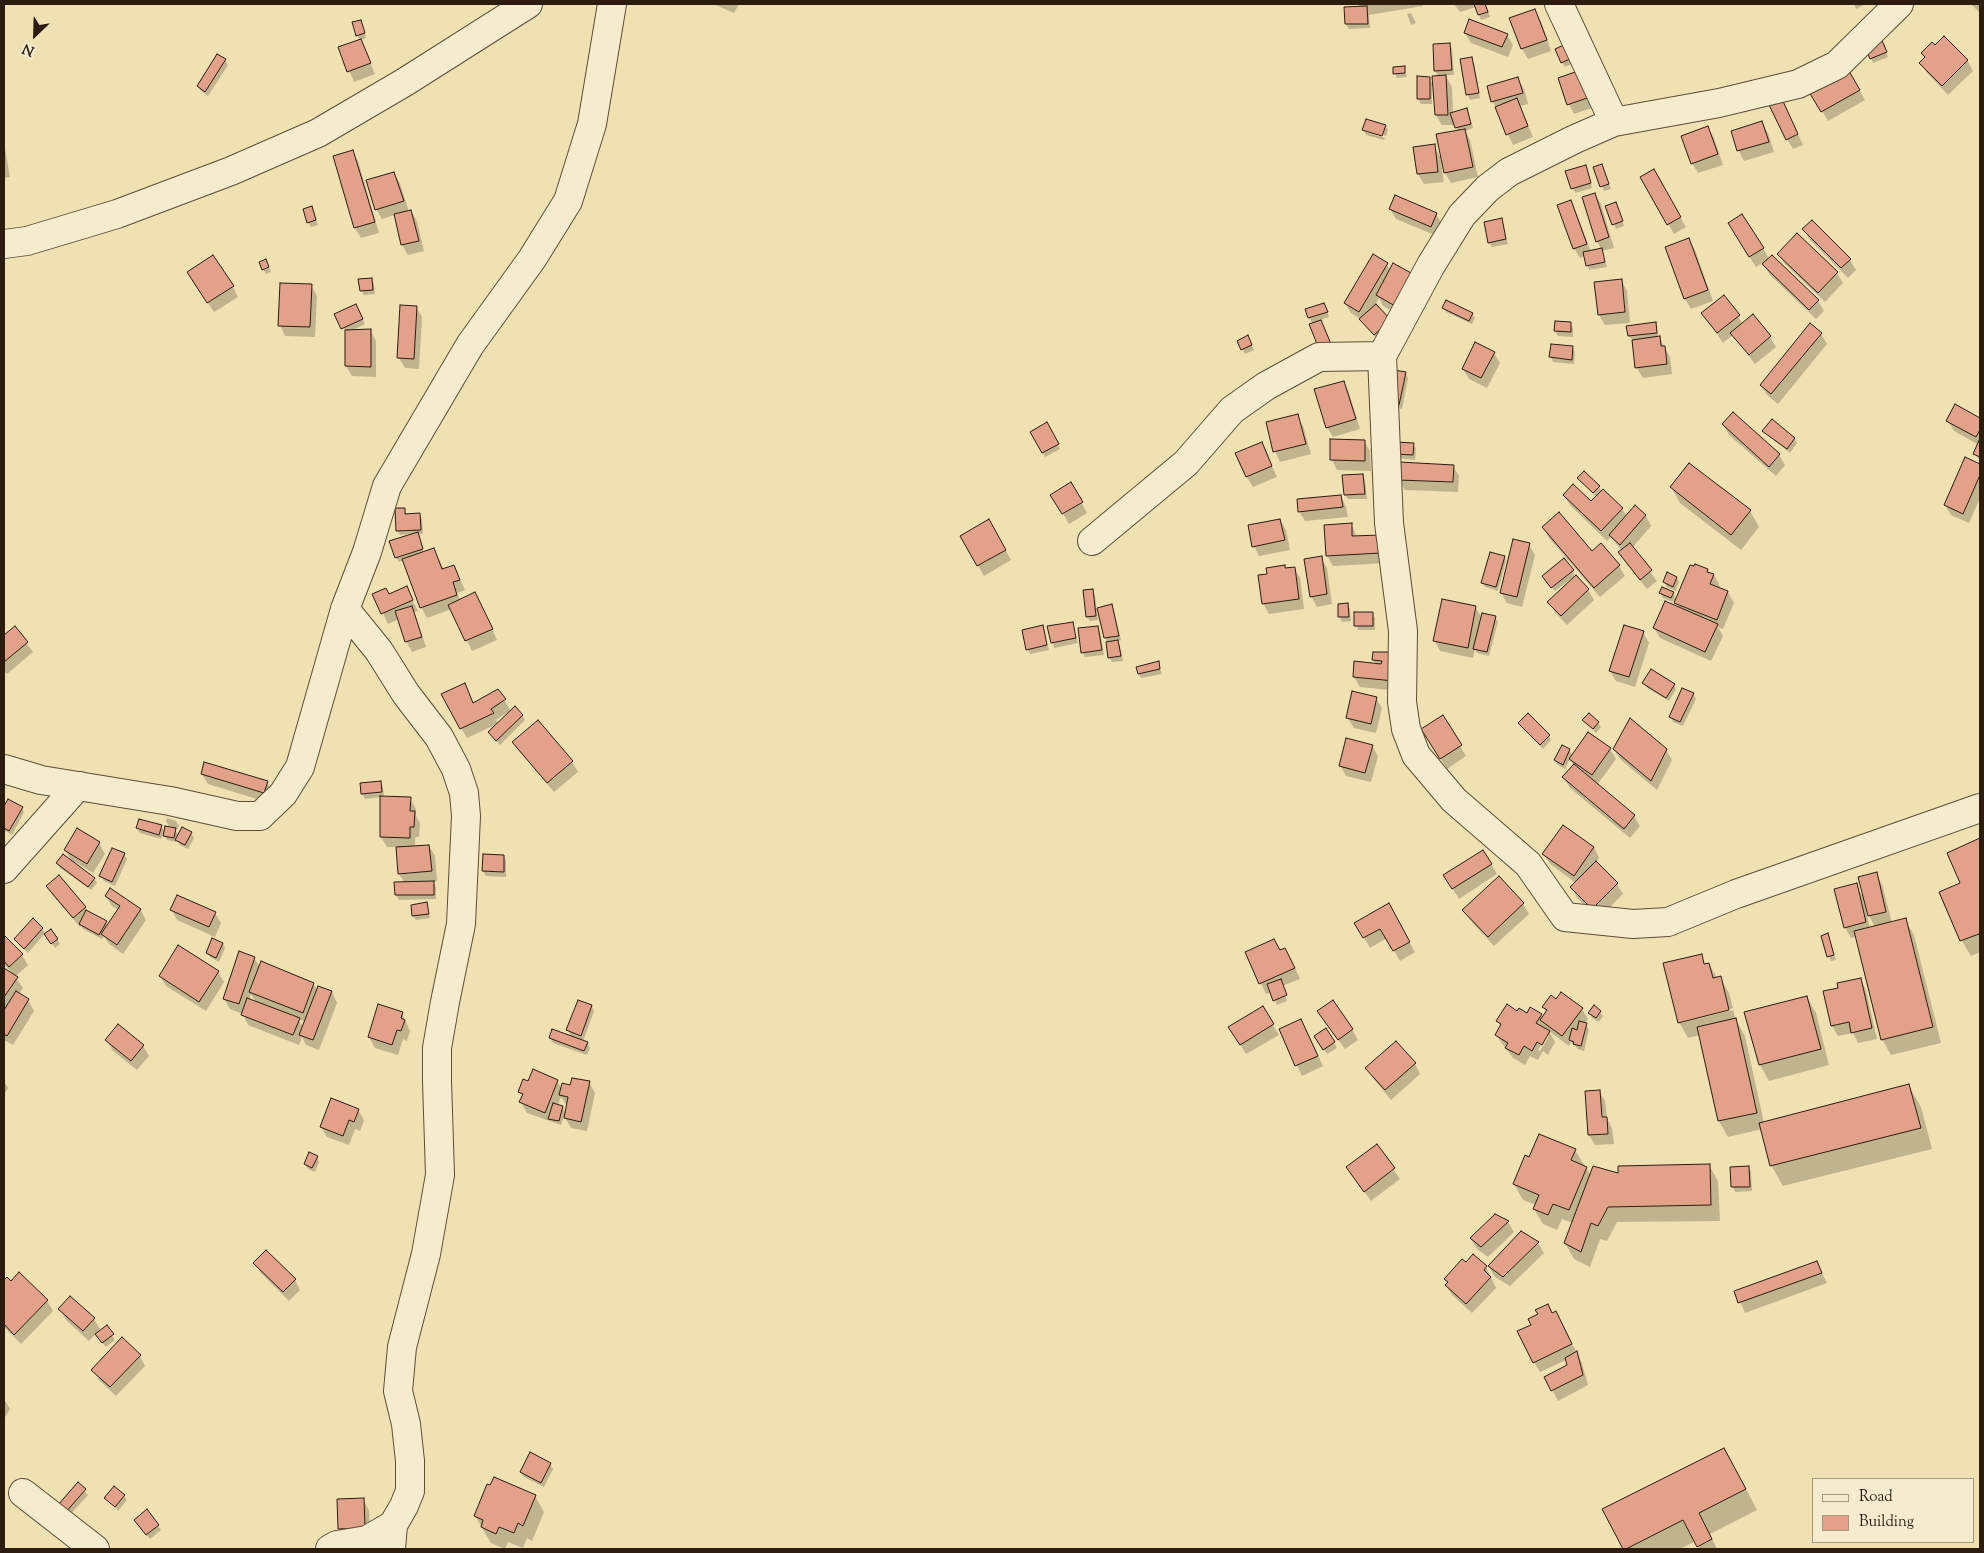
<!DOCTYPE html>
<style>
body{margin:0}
#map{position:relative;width:1984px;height:1553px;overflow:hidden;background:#f0e1b3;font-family:"Sorts Mill Goudy",serif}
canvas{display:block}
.frame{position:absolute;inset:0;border:5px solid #2b1c0f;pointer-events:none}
.legend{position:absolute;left:1812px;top:1478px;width:162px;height:65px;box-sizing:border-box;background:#f5ecce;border:1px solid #a49982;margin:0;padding:6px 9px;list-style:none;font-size:15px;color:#2b1c0f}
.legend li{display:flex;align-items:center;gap:10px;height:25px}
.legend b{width:25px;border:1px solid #a49982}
.north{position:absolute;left:10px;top:10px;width:50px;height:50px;-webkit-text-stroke:4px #f5ecce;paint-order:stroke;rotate:204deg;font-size:14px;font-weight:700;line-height:20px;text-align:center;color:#2b1c0f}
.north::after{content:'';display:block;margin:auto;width:18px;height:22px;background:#2b1c0f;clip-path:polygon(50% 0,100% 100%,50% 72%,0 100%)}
</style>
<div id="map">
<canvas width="1984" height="1553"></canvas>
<div class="frame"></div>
<ul class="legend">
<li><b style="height:6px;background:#f5ecce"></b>Road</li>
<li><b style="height:14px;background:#e2a189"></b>Building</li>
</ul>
<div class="north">N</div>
</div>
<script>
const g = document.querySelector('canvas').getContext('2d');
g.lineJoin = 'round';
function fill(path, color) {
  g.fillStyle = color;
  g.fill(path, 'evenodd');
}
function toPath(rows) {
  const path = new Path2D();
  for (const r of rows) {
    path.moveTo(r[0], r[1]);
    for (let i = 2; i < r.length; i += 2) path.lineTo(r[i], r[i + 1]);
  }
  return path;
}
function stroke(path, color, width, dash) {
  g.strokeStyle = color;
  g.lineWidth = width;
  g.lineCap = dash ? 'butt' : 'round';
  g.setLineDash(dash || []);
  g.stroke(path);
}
const shadow = toPath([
 [713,4,739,4,734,13],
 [1358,4,1422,4,1423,6,1369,15,1370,28,1349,29,1346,24,1360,8],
 [1454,4,1486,4,1490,17,1481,20,1476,7,1460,12],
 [1854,4,1866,4,1856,9],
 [1971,4,1980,4,1980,13],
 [1535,11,1541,21,1551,51,1528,59,1522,49],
 [1411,13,1416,23,1411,25,1407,14],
 [363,26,366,38,360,40,375,74,354,82,340,48,360,41,357,35],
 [1465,33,1507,35,1513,45,1508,57,1471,43],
 [1449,44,1452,49,1454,75,1445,75,1452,87,1453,113,1466,110,1469,114,1473,128,1465,131,1470,140,1478,177,1451,183,1445,173,1458,131,1455,125,1442,125,1436,115,1434,77,1439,77,1435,71],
 [1883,44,1888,57,1873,63,1871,58],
 [1566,46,1574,63,1565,67,1562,62],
 [1923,54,1967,60,1973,71,1948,95,1927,73,1921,63,1925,58],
 [1471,58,1474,63,1480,98,1470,100,1468,95,1461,60],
 [225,60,228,65,208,96,201,91,198,86],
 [1845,66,1865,100,1828,121,1808,87],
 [1404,67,1407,77,1397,78,1395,73],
 [1429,78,1432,83,1432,104,1421,104,1418,99],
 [1518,79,1524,89,1528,104,1520,106,1533,137,1513,145,1493,102,1488,87],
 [1584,83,1592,108,1574,114,1569,104],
 [1787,111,1803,145,1793,149,1787,139],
 [1762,123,1768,133,1774,152,1744,161,1739,151],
 [1385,126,1388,130,1386,136,1366,130,1366,132,1385,138,1384,140,1366,135,1364,130],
 [1708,128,1714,138,1723,165,1698,173,1692,163],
 [4,143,10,177,4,178],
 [1434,146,1440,157,1444,182,1424,184,1418,174,1415,148],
 [352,151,358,161,379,233,361,238,355,228,334,157],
 [1602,165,1611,189,1604,191,1594,168],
 [1588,171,1592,188,1575,193,1567,172],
 [1653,171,1686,227,1674,234,1641,178],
 [394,173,400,183,409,212,411,211,417,221,424,251,408,255,402,245,395,215,382,219,376,209],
 [1595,194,1601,204,1614,248,1602,251,1607,267,1589,270,1585,256,1580,258,1574,248,1570,201,1576,212,1591,252,1601,249,1597,241],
 [1607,206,1618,208,1624,226,1616,229],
 [312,207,318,225,311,227,308,222],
 [1390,209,1436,214,1442,224,1437,236,1396,219],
 [1501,219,1508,244,1492,247,1489,242],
 [1812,222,1850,260,1856,270,1848,278,1810,240,1804,230],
 [1735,234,1763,248,1769,259,1818,301,1824,311,1816,319,1770,275,1764,265,1767,260,1756,267],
 [1689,240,1695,250,1713,301,1691,309,1685,299,1666,248],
 [1779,254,1837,273,1843,283,1825,302,1785,264],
 [260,263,268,265,271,272,266,274],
 [1387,264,1408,319,1383,306,1379,298,1375,305,1390,321,1377,339,1360,319,1351,313,1345,303],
 [371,279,374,284,375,294,364,295,361,290],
 [1621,280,1627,291,1630,323,1605,325,1599,315],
 [194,282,233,287,238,297,214,312],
 [311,285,317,296,315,337,285,336,280,325],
 [1724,297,1743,324,1753,316,1770,337,1776,347,1755,364,1733,335,1723,343,1703,313],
 [416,307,422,317,419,369,405,368,399,358],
 [1444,308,1472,314,1475,318,1472,324,1446,312],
 [1326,309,1329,317,1320,320,1323,326,1313,324,1309,318],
 [358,310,365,324,351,331,370,330,376,341,376,377,352,376,346,366,346,333,336,314],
 [1556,323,1570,324,1573,328,1573,337,1558,336,1555,331],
 [1655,323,1659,337,1670,357,1672,374,1643,378,1637,368,1633,341,1629,336,1628,327],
 [1821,334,1827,344,1778,404,1767,395,1761,385],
 [1238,341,1250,342,1254,350,1245,354],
 [1572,347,1575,352,1574,364,1553,362,1551,357],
 [1494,353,1500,363,1487,388,1469,379,1463,369],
 [1405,373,1408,378,1402,409,1392,407],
 [1344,382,1349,393,1360,429,1333,437,1327,427],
 [1956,406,1980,419,1980,460,1974,454,1979,445,1954,431,1948,421],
 [1733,414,1779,455,1785,465,1776,476,1729,435,1723,424],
 [1297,416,1303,426,1311,454,1280,462,1275,451],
 [1047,424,1060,449,1045,457,1032,432],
 [1764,431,1794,438,1797,443,1790,453,1767,435],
 [1331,440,1364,441,1370,451,1371,471,1337,470,1332,460],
 [1262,444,1277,477,1253,487,1247,477],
 [1413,444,1416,449,1415,460,1398,458,1395,454],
 [1966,459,1980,465,1980,498,1969,523,1951,515,1945,505],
 [1453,466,1459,476,1458,492,1405,490,1399,479],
 [1363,475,1365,480,1367,499,1348,499,1345,495],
 [1579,478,1599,487,1602,492,1603,490,1622,509,1627,516,1635,507,1646,516,1651,526,1632,548,1657,581,1647,589,1626,563,1620,552,1622,551,1611,537,1607,541,1570,505,1564,495,1591,503,1596,497],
 [1071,484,1087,513,1069,524,1052,495],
 [1671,487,1750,511,1759,527,1741,550,1680,503],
 [1341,496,1346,507,1348,517,1305,521,1299,511],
 [404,509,407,515,419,515,422,519,423,534,417,534,424,553,434,549,444,570,454,566,465,590,457,593,460,600,481,604,497,640,472,651,452,609,427,618,421,607,404,560,399,562,396,557,412,534,400,535,397,530],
 [1280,520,1286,530,1290,550,1259,556,1254,546],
 [989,521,1011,560,984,576,961,536],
 [1351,524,1357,537,1380,536,1387,563,1333,566,1327,556],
 [1543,527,1592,553,1601,545,1619,566,1625,576,1600,597,1549,538],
 [1529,545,1535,555,1522,607,1507,603,1501,593],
 [1504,557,1506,561,1498,591,1485,587,1483,583],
 [1321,558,1327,568,1332,604,1317,607,1311,596],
 [1284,567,1286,569,1294,568,1300,578,1304,609,1269,614,1263,603,1268,575],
 [1573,570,1574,576,1588,590,1594,600,1567,625,1555,612,1549,602,1574,579,1572,578,1555,591,1546,581],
 [1708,570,1710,574,1714,575,1720,586,1718,589,1728,592,1734,603,1723,629,1718,627,1723,636,1711,661,1660,638,1654,628,1679,608,1674,600,1673,602,1663,598,1661,593,1673,593,1677,600],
 [1677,578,1679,582,1676,591,1667,587,1664,582],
 [406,588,418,611,414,612,426,647,412,652,406,641,399,619,388,624,374,594,389,595],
 [1092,590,1095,595,1098,620,1090,621,1087,617],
 [1347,605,1350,609,1351,621,1342,622,1340,617],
 [1112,606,1114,611,1121,640,1117,641,1120,646,1123,661,1112,662,1110,658,1099,609],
 [1475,607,1482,618,1495,617,1498,622,1489,656,1477,653,1475,649,1473,658,1440,651,1435,641],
 [1372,613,1375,618,1375,630,1358,630,1356,625],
 [1072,623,1078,643,1054,648,1049,627],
 [1042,627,1049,650,1030,654,1028,650],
 [1098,627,1100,632,1104,655,1085,657,1083,653],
 [15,628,33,652,7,674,4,671,4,637],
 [1643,632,1649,643,1635,687,1616,681,1610,671],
 [1396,654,1399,691,1360,687,1354,677,1376,664,1373,660],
 [1158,663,1162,674,1141,678,1139,674],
 [1644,683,1674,685,1676,689,1669,701,1647,688],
 [464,685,474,704,498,690,511,711,522,715,525,720,500,745,489,732,495,725,467,738,461,728],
 [508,712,509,713,498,723,496,720],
 [1693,694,1696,699,1683,726,1673,722,1671,717],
 [1376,698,1382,708,1376,733,1354,728,1348,718],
 [1442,717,1466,756,1447,769,1429,739],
 [1584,720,1598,723,1601,727,1596,733],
 [1519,724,1549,736,1551,740,1543,749],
 [514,742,572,762,578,772,554,792,520,752],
 [1372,746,1378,756,1371,782,1346,776,1340,765],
 [1610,749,1616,759,1597,785,1634,816,1640,826,1630,838,1570,788,1564,778,1574,766,1570,759,1565,769,1558,765,1555,760,1569,750,1573,756],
 [1614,749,1666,750,1672,760,1657,790,1620,759],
 [202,774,267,782,273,792,270,803,208,784],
 [380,782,383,787,384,798,410,798,416,809,416,816,420,823,419,837,415,837,415,847,429,846,435,856,437,881,433,882,436,887,436,899,399,900,396,895,405,883,399,874,397,847,387,847,381,837,382,797,365,799,362,794,362,784],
 [8,800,22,808,24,812,12,835,4,830,4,809],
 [167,818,176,821,179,826,178,829,169,826,166,821],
 [161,826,165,833,174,828,179,836,191,833,194,838,188,849,180,845,177,840,176,842,167,840,163,833,161,839,140,833,137,828],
 [1980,840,1980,952,1971,956,1962,941,1941,893,1962,884,1948,853],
 [99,843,105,854,93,873,75,862,74,864,94,879,97,883,91,890,60,868,58,863,73,863,65,850],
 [1594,847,1599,858,1596,863,1617,884,1623,894,1599,918,1577,898,1572,887,1576,883,1550,864,1544,854],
 [124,854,127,859,115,886,104,881,101,876],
 [484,855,504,856,506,861,506,877,486,876,483,871],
 [1491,864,1497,874,1459,899,1451,886],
 [1876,874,1882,884,1892,923,1905,920,1914,935,1941,1043,1891,1055,1882,1039,1857,936,1851,938,1845,927,1856,885,1864,899],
 [1866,912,1867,912,1875,927,1870,928],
 [1499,878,1523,904,1529,914,1494,946,1470,920,1464,910],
 [47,886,85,908,88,912,106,922,108,926,118,910,112,906,106,896,140,909,146,920,123,954,109,944,104,936,102,939,83,929,81,926,80,927,53,896],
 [426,903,430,918,416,920,413,916],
 [1388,905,1415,952,1400,961,1387,938,1370,948,1356,923],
 [172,910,215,913,221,923,215,937,177,920],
 [42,929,45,933,28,953,15,939],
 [51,931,60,944,55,948,49,939],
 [1827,935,1836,960,1831,961,1822,937],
 [4,937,22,955,28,965,15,977,23,988,19,994,28,1000,34,1011,13,1045,4,1040,4,968,14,975,4,964],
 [223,943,225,948,219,962,210,957,207,952],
 [1280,951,1291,959,1300,979,1282,986,1287,1001,1277,1005,1271,992,1266,994,1246,953],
 [1701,956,1706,965,1709,964,1717,978,1720,977,1729,993,1733,1008,1681,1020,1681,1023,1733,1010,1736,1020,1745,1036,1764,1123,1909,1086,1921,1107,1932,1149,1783,1186,1771,1165,1762,1129,1728,1137,1719,1121,1700,1035,1688,1038,1679,1022],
 [254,958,260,967,313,984,318,991,319,987,332,992,337,1003,319,1050,306,1045,302,1037,299,1045,248,1025,243,1014,230,1009,224,999],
 [251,994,256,1003,249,1000],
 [298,1019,306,1022,303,1027],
 [218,972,224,982,206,1011,166,986,160,976],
 [1860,979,1866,990,1877,1039,1858,1043,1853,1033,1838,1036,1832,1026,1825,992,1840,989],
 [1807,997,1816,1013,1829,1065,1769,1081,1760,1065,1746,1013],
 [1556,1000,1582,1009,1588,1019,1584,1024,1589,1029,1584,1051,1578,1049,1571,1042,1569,1046,1549,1031,1555,1042,1548,1055,1543,1051,1538,1060,1530,1056,1525,1065,1513,1058,1496,1035,1501,1027,1498,1021,1518,1012,1541,1015,1543,1018,1547,1013,1543,1007],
 [1546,1036,1549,1036,1540,1051,1538,1050],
 [579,1001,592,1006,594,1011,583,1041,587,1043,590,1048,587,1055,553,1043,550,1038,572,1038,568,1030],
 [1262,1008,1279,1035,1246,1054,1230,1027],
 [1600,1012,1603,1016,1599,1022,1592,1018,1590,1013],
 [402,1013,410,1031,407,1041,403,1039,398,1055,375,1048,369,1037],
 [1301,1020,1323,1066,1302,1076,1280,1030],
 [1325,1022,1352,1029,1358,1040,1345,1049],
 [1326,1030,1337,1048,1327,1054,1316,1036],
 [107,1041,143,1046,149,1056,137,1070,113,1051],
 [1415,1064,1420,1074,1391,1100,1373,1078,1367,1068],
 [4,1081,8,1088,4,1095],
 [557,1081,562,1089,589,1082,595,1093,587,1131,571,1128,564,1116,561,1125,527,1113,521,1102,523,1097,519,1091,529,1083],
 [561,1097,567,1106,566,1113,562,1107,558,1105],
 [1599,1091,1605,1101,1607,1118,1612,1128,1614,1144,1595,1145,1589,1135,1586,1092],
 [358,1110,364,1120,360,1131,355,1129,349,1145,327,1137,321,1127],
 [1377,1146,1400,1179,1371,1201,1347,1168],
 [1575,1150,1591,1176,1620,1175,1709,1165,1718,1181,1720,1221,1617,1222,1607,1241,1600,1239,1590,1267,1574,1259,1565,1243,1573,1223,1562,1219,1557,1230,1543,1224,1534,1209,1536,1205,1523,1200,1514,1184,1530,1159],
 [317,1157,319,1162,315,1172,308,1169,305,1164],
 [1749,1167,1751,1172,1752,1191,1735,1192,1733,1187,1732,1168],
 [1508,1222,1514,1232,1488,1257,1477,1249,1471,1239],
 [1522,1232,1538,1243,1544,1253,1510,1286,1495,1277,1489,1267],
 [255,1263,295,1280,300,1290,289,1301,261,1273],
 [1817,1263,1827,1283,1745,1313,1736,1292],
 [1486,1267,1496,1288,1472,1313,1452,1295,1446,1285,1448,1283,1446,1279],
 [19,1274,47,1301,53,1311,21,1344,4,1327,4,1282,7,1279,11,1283],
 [60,1309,94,1319,100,1329,89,1341,66,1320],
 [1552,1314,1561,1322,1582,1363,1588,1385,1558,1401,1546,1378,1568,1366,1566,1360,1540,1372,1534,1362],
 [106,1327,115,1340,106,1347,99,1339],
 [140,1356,145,1366,116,1396,99,1380,93,1370],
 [4,1399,10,1409,4,1419],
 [550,1464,553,1469,544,1487,524,1477,521,1472],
 [1736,1470,1757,1510,1710,1534,1717,1549,1700,1549,1696,1541,1680,1549,1624,1549,1604,1510],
 [78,1484,88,1495,68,1517,61,1511],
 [124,1496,127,1500,118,1511,106,1498],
 [535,1496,544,1512,532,1541,527,1538,523,1548,508,1542,505,1549,491,1543,475,1516],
 [363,1500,369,1510,370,1538,346,1539,340,1529],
 [147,1511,161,1530,150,1539,138,1525]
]);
const building = toPath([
 [1474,4,1485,4,1488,12,1478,15,1474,4],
 [1367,6,1368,24,1345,24,1344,7,1367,6],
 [1535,9,1547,40,1521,49,1509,18,1535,9],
 [1469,19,1508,34,1502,47,1464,33,1469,19],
 [361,20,365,33,356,36,352,22,361,20],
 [1944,36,1968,60,1942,86,1919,63,1925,57,1921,53,1932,42,1935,45,1944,36],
 [1881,38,1887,52,1870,59,1864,45,1881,38],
 [361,39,371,63,347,72,338,47,361,39],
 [1450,43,1452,70,1434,71,1433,44,1450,43],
 [1566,44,1572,58,1561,63,1555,49,1566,44],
 [217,54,226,59,205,92,197,86,217,54],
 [1472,57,1479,93,1466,95,1460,59,1472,57],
 [1845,64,1860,90,1821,112,1806,87,1845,64],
 [1405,66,1405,73,1393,74,1393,67,1405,66],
 [1578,71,1587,98,1567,105,1558,78,1578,71],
 [1446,75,1448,115,1435,115,1432,76,1446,75],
 [1417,76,1430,77,1430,99,1417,99,1417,76],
 [1518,77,1523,93,1491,102,1487,86,1518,77],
 [1517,98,1528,126,1506,135,1495,107,1517,98],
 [1782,99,1798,134,1786,140,1769,105,1782,99],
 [1467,108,1471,124,1455,128,1450,113,1467,108],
 [1366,119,1386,125,1382,136,1362,130,1366,119],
 [1762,121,1769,142,1737,151,1731,131,1762,121],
 [1708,126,1718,154,1691,164,1681,136,1708,126],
 [1465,129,1473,167,1444,173,1436,134,1465,129],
 [1435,144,1438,172,1417,174,1413,147,1435,144],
 [353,150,375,222,354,228,333,156,353,150],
 [1602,164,1609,184,1600,187,1593,167,1602,164],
 [1586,165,1591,183,1571,189,1565,171,1586,165],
 [1654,169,1681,217,1667,225,1640,177,1654,169],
 [394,172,404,201,375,210,366,180,394,172],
 [1595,193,1609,237,1596,242,1582,197,1595,193],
 [1395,195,1437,213,1431,227,1389,209,1395,195],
 [1571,200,1587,244,1573,249,1557,205,1571,200],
 [1616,202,1623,221,1612,225,1605,206,1616,202],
 [312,206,316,220,307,223,303,209,312,206],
 [411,210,419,241,401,245,394,214,411,210],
 [1742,214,1764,248,1749,257,1728,223,1742,214],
 [1502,218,1506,239,1488,243,1484,222,1502,218],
 [1812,220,1851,259,1841,268,1802,229,1812,220],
 [1797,233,1838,272,1818,293,1777,254,1797,233],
 [1689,238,1708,290,1684,299,1665,247,1689,238],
 [1602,248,1605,262,1586,266,1583,252,1602,248],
 [1373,254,1388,263,1359,312,1344,303,1373,254],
 [213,255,234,286,207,303,187,272,213,255],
 [1772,255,1819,300,1809,310,1762,264,1772,255],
 [266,259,269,267,262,270,259,262,266,259],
 [1393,263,1420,278,1402,310,1376,295,1393,263],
 [372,278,373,290,360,291,358,279,372,278],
 [1622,279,1625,312,1598,315,1594,282,1622,279],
 [280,283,312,284,310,327,278,326,280,283],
 [1724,295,1740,315,1717,333,1701,313,1724,295],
 [1446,300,1473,313,1469,321,1442,308,1446,300],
 [1324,303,1328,312,1308,318,1305,309,1324,303],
 [356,304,363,319,341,329,334,314,356,304],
 [1376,304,1391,320,1374,335,1359,319,1376,304],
 [400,305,417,306,414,359,397,358,400,305],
 [1753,314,1771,336,1749,355,1730,333,1753,314],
 [1321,320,1331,344,1319,349,1309,324,1321,320],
 [1555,321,1571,322,1571,332,1554,331,1555,321],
 [1656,322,1657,333,1628,336,1626,326,1656,322],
 [1810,323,1822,333,1771,394,1760,385,1810,323],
 [371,329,371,367,345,366,345,330,371,329],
 [1248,335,1252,345,1241,350,1237,341,1248,335],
 [1660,336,1661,346,1665,346,1667,364,1635,368,1632,340,1660,336],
 [1475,342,1495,352,1481,378,1462,369,1475,342],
 [1551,344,1573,346,1572,360,1549,357,1551,344],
 [1394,370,1406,372,1399,405,1388,403,1394,370],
 [1344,381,1356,419,1326,428,1314,389,1344,381],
 [1955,404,1980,418,1980,430,1976,437,1946,421,1955,404],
 [1733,412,1780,454,1769,467,1722,424,1733,412],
 [1298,414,1306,444,1273,452,1266,422,1298,414],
 [1772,419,1795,438,1787,449,1762,431,1772,419],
 [1047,422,1059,444,1042,453,1030,432,1047,422],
 [1980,438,1980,457,1973,454,1980,438],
 [1330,439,1365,440,1365,461,1330,460,1330,439],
 [1262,442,1272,466,1246,477,1235,453,1262,442],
 [1395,442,1414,443,1413,455,1394,454,1395,442],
 [1965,457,1980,464,1980,475,1963,514,1944,505,1965,457],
 [1399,462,1454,465,1453,482,1398,480,1399,462],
 [1689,463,1751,510,1731,535,1670,487,1689,463],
 [1584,471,1600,486,1593,493,1577,478,1584,471],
 [1363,474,1365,494,1344,495,1342,475,1363,474],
 [1071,482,1083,502,1062,514,1050,495,1071,482],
 [1573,484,1591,501,1603,489,1623,508,1601,531,1563,495,1573,484],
 [1341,495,1343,507,1298,512,1297,499,1341,495],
 [1635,505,1646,515,1620,545,1609,535,1635,505],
 [395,508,405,508,405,514,420,513,421,530,396,531,395,508],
 [1559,512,1592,551,1601,543,1620,565,1594,588,1542,527,1559,512],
 [989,519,1006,550,977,566,960,536,989,519],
 [1280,519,1285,540,1252,547,1248,525,1280,519],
 [1352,523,1352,536,1380,535,1381,553,1326,556,1324,525,1352,523],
 [418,532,423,549,395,558,389,541,418,532],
 [1513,539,1530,543,1517,597,1500,593,1513,539],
 [1630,543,1652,570,1640,580,1618,552,1630,543],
 [434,548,442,569,454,565,460,580,453,582,457,595,420,608,402,559,434,548],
 [1490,552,1505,556,1496,587,1481,583,1490,552],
 [1322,556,1327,594,1310,597,1304,559,1322,556],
 [1564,558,1574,570,1551,588,1542,576,1564,558],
 [1695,564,1708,569,1707,572,1714,574,1710,584,1728,591,1717,620,1674,603,1690,565,1694,566,1695,564],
 [1285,565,1285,568,1295,567,1299,599,1262,604,1258,575,1267,574,1266,568,1285,565],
 [1667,572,1677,577,1673,587,1663,582,1667,572],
 [1576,575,1589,589,1561,616,1547,602,1576,575],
 [407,586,413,600,381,614,372,594,386,588,389,594,407,586],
 [1662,587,1674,592,1671,598,1659,593,1662,587],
 [1093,589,1096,616,1086,617,1083,590,1093,589],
 [475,592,493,629,465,641,448,605,475,592],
 [1442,599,1476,606,1468,648,1433,641,1442,599],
 [1665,601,1718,624,1705,652,1653,628,1665,601],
 [1348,603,1349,617,1338,617,1338,604,1348,603],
 [1112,604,1119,636,1104,638,1097,608,1112,604],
 [412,606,422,637,405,642,395,611,412,606],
 [1354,612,1373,612,1373,626,1354,626,1354,612],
 [1482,613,1496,616,1487,652,1473,649,1482,613],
 [1073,622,1076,638,1051,643,1047,626,1073,622],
 [1043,625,1047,645,1026,650,1022,630,1043,625],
 [1624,625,1644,631,1629,677,1609,671,1624,625],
 [15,626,28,642,4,662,4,635,15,626],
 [1098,626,1102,650,1081,653,1078,628,1098,626],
 [1118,640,1121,656,1108,658,1106,642,1118,640],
 [1373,652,1396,652,1394,681,1353,677,1354,661,1381,664,1382,661,1372,660,1373,652],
 [1159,661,1160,669,1138,674,1136,667,1159,661],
 [1651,669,1675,684,1666,698,1642,683,1651,669],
 [465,683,473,703,498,689,506,699,491,709,494,713,460,729,441,694,465,683],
 [1682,688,1694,693,1680,722,1669,717,1682,688],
 [1352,691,1377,697,1371,724,1346,718,1352,691],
 [515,706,523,715,496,741,488,732,515,706],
 [1528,713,1550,735,1540,745,1518,723,1528,713],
 [1589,713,1599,722,1593,729,1582,720,1589,713],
 [1443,715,1462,745,1440,759,1421,729,1443,715],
 [1630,718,1667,749,1651,781,1613,749,1630,718],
 [538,720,573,761,547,783,512,742,538,720],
 [1588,732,1611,748,1592,775,1569,759,1588,732],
 [1346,738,1373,745,1365,773,1339,766,1346,738],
 [1562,745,1570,749,1563,765,1554,760,1562,745],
 [204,762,268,781,264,793,201,774,204,762],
 [1574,764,1635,815,1624,829,1562,777,1574,764],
 [381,781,382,792,361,794,360,783,381,781],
 [380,796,411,797,410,811,415,811,414,827,410,827,410,838,380,837,380,796],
 [8,799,23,807,9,831,4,828,4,806,8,799],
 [139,819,162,825,159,835,136,828,139,819],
 [1563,825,1594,847,1574,876,1542,854,1563,825],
 [165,826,176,828,174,838,163,836,165,826],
 [182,827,192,832,185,845,175,840,182,827],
 [77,828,100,842,87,864,64,850,77,828],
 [1980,838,1980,938,1979,934,1960,941,1939,892,1960,883,1947,853,1980,838],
 [429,845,432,871,398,874,396,847,429,845],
 [112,848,125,853,112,882,99,876,112,848],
 [1483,850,1492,864,1452,889,1443,875,1483,850],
 [63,854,95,878,88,887,56,863,63,854],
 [483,854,504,855,504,872,482,871,483,854],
 [1596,861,1618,883,1592,909,1570,887,1596,861],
 [1877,872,1886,912,1868,916,1858,877,1877,872],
 [59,875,86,907,73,918,46,886,59,875],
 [1499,876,1524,903,1488,937,1462,910,1499,876],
 [434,881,434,895,395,895,394,882,434,881],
 [1857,883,1866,922,1844,928,1834,889,1857,883],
 [110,888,141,909,117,945,101,934,120,906,105,896,110,888],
 [177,895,216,912,209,927,170,910,177,895],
 [427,902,429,914,412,916,411,905,427,902],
 [1389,903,1410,942,1393,951,1380,929,1363,938,1354,923,1389,903],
 [86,910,107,921,99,935,79,924,86,910],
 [33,918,43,928,24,949,14,939,33,918],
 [1906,918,1933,1027,1881,1040,1854,931,1906,918],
 [51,929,58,939,51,944,44,934,51,929],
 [1828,933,1834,955,1827,957,1821,936,1828,933],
 [4,935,23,954,9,967,4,961,4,935],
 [212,938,223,943,216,958,206,953,212,938],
 [1274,939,1280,950,1285,948,1295,968,1259,984,1245,952,1274,939],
 [178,945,219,971,199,1002,159,976,178,945],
 [239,951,255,957,239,1004,223,999,239,951],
 [1702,954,1704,964,1709,963,1713,978,1721,976,1729,1010,1678,1023,1663,963,1702,954],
 [261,961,314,983,303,1013,249,992,261,961],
 [4,968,18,977,4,997,4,968],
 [1861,978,1872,1028,1851,1033,1849,1022,1831,1026,1823,991,1838,988,1837,983,1861,978],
 [1281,979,1287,995,1273,1001,1267,984,1281,979],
 [318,986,332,991,313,1040,299,1035,318,986],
 [16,991,29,999,7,1036,4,1034,4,1010,16,991],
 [1561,992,1583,1008,1562,1036,1540,1020,1547,1010,1542,1007,1551,995,1556,999,1561,992],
 [1807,996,1821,1049,1759,1065,1744,1012,1807,996],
 [247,998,300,1018,293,1035,241,1015,247,998],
 [578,1000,592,1005,581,1036,566,1030,578,1000],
 [1333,1000,1353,1029,1338,1040,1317,1011,1333,1000],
 [378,1004,403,1012,401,1018,405,1020,401,1031,397,1030,392,1045,368,1037,378,1004],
 [1507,1004,1517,1011,1519,1008,1527,1013,1530,1007,1542,1014,1536,1023,1550,1031,1542,1045,1537,1042,1532,1051,1524,1046,1519,1055,1505,1048,1508,1043,1495,1035,1501,1024,1496,1021,1507,1004],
 [1594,1005,1601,1011,1596,1018,1588,1013,1594,1005],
 [1263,1006,1274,1024,1240,1045,1228,1027,1263,1006],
 [1736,1018,1757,1113,1718,1121,1697,1027,1736,1018],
 [1301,1019,1318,1056,1295,1066,1279,1029,1301,1019],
 [1579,1021,1587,1023,1581,1046,1573,1044,1574,1042,1569,1040,1572,1028,1577,1030,1579,1021],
 [118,1024,144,1045,131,1061,105,1040,118,1024],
 [1326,1028,1335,1042,1323,1050,1314,1036,1326,1028],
 [552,1029,588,1042,584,1051,549,1038,552,1029],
 [1396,1041,1416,1063,1385,1090,1365,1068,1396,1041],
 [533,1069,558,1080,545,1113,519,1102,523,1094,518,1092,523,1079,528,1081,533,1069],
 [572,1078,590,1081,581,1122,564,1118,568,1097,559,1095,562,1083,570,1085,572,1078],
 [1909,1084,1921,1128,1770,1166,1759,1123,1909,1084],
 [1600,1090,1602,1117,1607,1117,1608,1134,1588,1135,1585,1091,1600,1090],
 [331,1098,359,1109,354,1122,349,1120,343,1136,320,1127,331,1098],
 [553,1103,563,1106,559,1121,548,1119,553,1103],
 [1539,1134,1576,1149,1571,1160,1587,1167,1569,1210,1553,1204,1548,1215,1533,1209,1539,1195,1513,1184,1525,1155,1529,1157,1539,1134],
 [1377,1144,1395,1168,1364,1192,1346,1167,1377,1144],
 [309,1152,318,1156,312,1168,304,1164,309,1152],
 [1710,1164,1711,1205,1608,1207,1598,1226,1591,1223,1581,1252,1564,1243,1593,1166,1618,1173,1618,1166,1710,1164],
 [1749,1166,1750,1187,1731,1187,1730,1167,1749,1166],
 [1495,1214,1509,1221,1481,1247,1470,1238,1495,1214],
 [1521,1231,1539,1242,1503,1277,1488,1266,1521,1231],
 [266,1250,296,1279,283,1292,253,1263,266,1250],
 [1473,1254,1487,1266,1484,1270,1491,1277,1466,1304,1445,1285,1448,1282,1444,1279,1462,1259,1466,1262,1473,1254],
 [1817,1261,1822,1273,1738,1303,1734,1291,1817,1261],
 [19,1272,48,1300,14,1335,4,1324,4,1280,7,1277,11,1281,19,1272],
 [70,1296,95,1318,83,1331,58,1309,70,1296],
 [1548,1304,1552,1313,1556,1311,1572,1344,1533,1363,1517,1331,1531,1325,1528,1319,1538,1314,1535,1310,1548,1304],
 [107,1325,114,1334,102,1343,95,1334,107,1325],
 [122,1337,141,1355,110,1387,91,1370,122,1337],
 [1577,1351,1583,1375,1551,1391,1544,1377,1567,1365,1565,1358,1577,1351],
 [1724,1448,1746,1489,1699,1513,1712,1539,1697,1547,1683,1520,1626,1549,1623,1549,1602,1509,1724,1448],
 [530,1452,551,1463,541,1483,520,1472,530,1452],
 [494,1477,536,1495,523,1526,518,1523,514,1533,499,1527,496,1534,481,1527,483,1520,474,1516,487,1484,490,1485,494,1477],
 [78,1482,86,1489,65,1513,57,1506,78,1482],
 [114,1486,125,1495,115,1507,104,1498,114,1486],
 [364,1498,365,1528,338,1529,337,1499,364,1498],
 [147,1509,159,1525,146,1535,134,1520,147,1509]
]);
const minor = toPath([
 [1559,4,1614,122],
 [1899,4,1837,65,1798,84,1719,103,1614,122,1575,139,1509,172,1488,188,1462,215,1431,265,1382,356,1389,523,1403,631,1402,702,1406,729,1416,755,1454,800,1528,864,1565,917,1633,924,1668,922,1736,894,1980,808],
 [4,244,27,241,117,214,231,171,318,133,405,82,528,4],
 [1092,541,1186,463,1232,410,1266,386,1319,357,1382,356],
 [345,609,379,651,406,694,439,737,456,769,464,793,466,816,461,924,445,1002,437,1048,437,1081,440,1175,426,1254,402,1347,398,1391,406,1424,410,1461,410,1491,404,1506,393,1525,391,1549],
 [4,769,41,780,170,801,237,816,260,816,283,794,300,767,345,609,367,552,387,486,470,345,532,259,568,201,592,124,612,4],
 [4,869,76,788,80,786],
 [23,1493,95,1549],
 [330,1549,337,1545,367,1540,393,1525]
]);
fill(shadow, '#0003');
fill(building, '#e2a189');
stroke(building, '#2b1c0f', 1);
stroke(minor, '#5c4d38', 30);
stroke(minor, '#f5ecce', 28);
</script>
